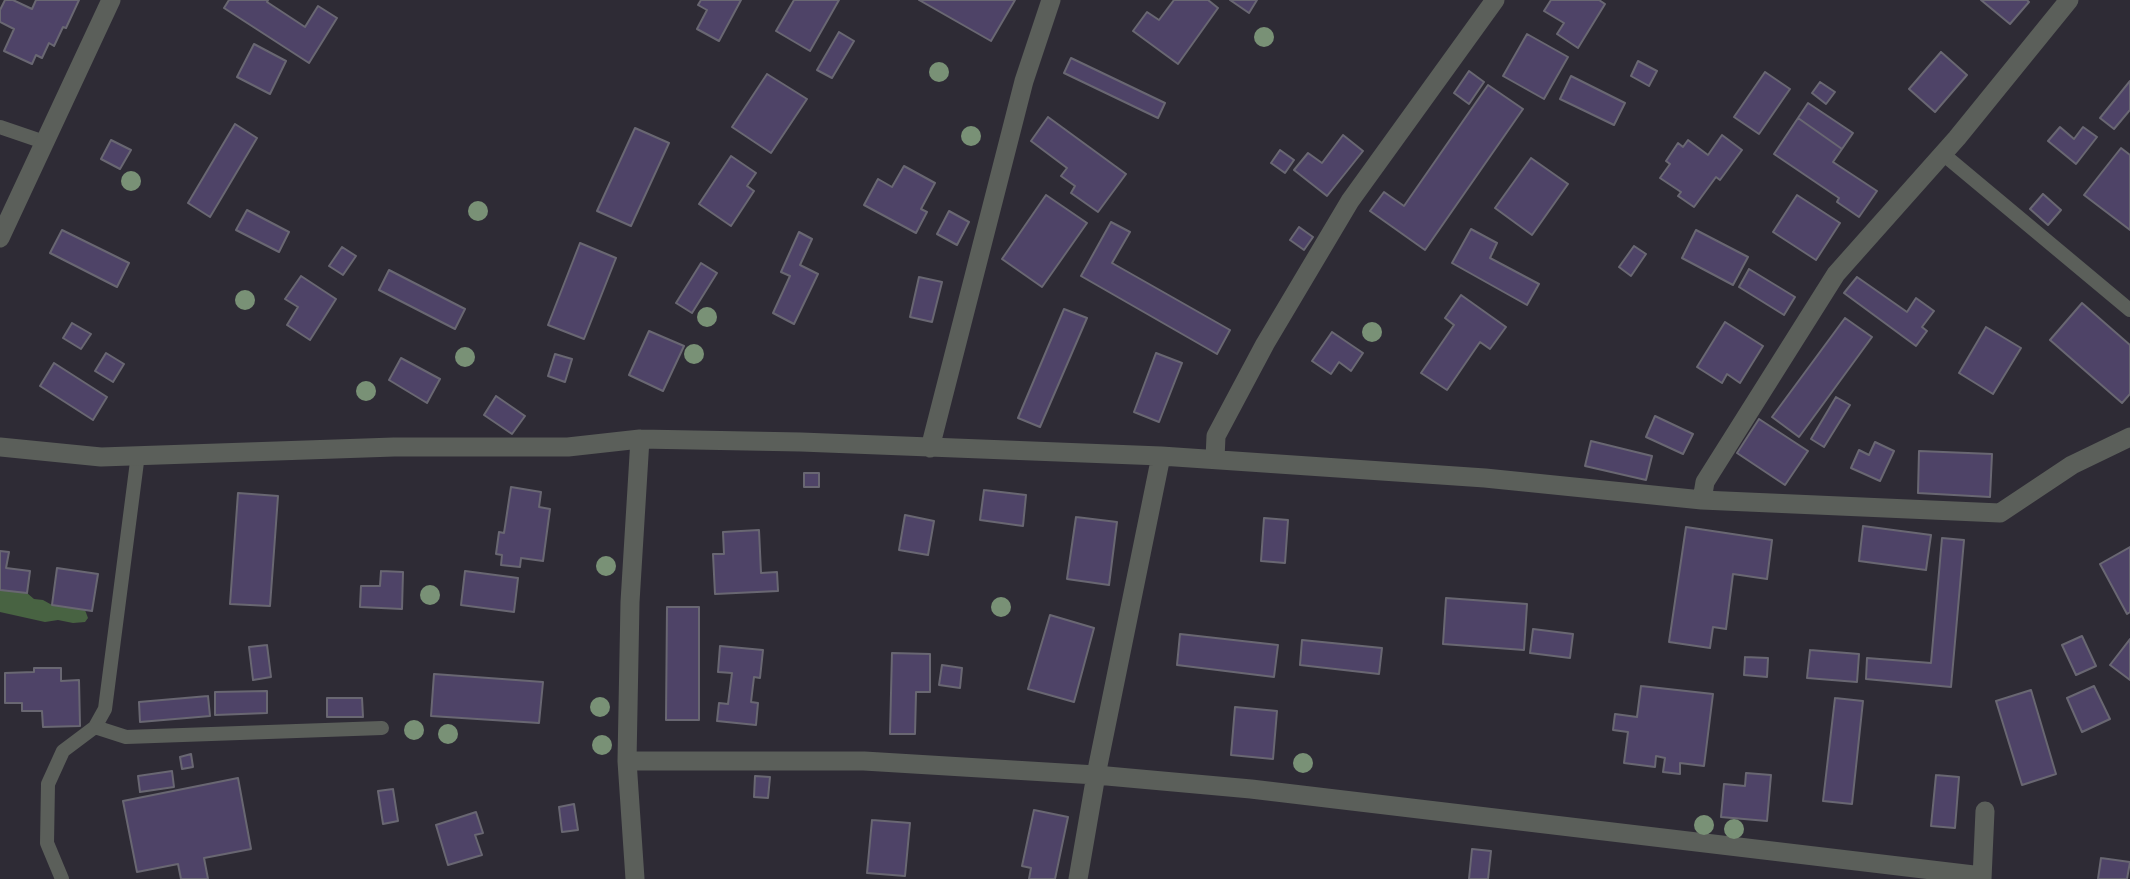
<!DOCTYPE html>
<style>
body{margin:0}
canvas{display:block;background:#2e2b35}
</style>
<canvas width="2130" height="879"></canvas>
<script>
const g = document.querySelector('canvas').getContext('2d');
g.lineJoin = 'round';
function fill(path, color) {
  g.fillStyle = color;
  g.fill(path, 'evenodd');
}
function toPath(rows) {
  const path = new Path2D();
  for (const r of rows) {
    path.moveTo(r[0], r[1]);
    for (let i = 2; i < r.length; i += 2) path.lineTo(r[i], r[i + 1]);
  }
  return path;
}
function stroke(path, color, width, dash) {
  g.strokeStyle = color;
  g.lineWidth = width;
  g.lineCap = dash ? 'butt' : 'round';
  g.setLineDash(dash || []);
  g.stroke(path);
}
const forest = toPath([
 [0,590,27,593,34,599,43,600,52,605,85,610,88,618,85,622,73,623,58,620,45,622,0,612]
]);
const building = toPath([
 [5,0,13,0,32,9,36,0,79,0,66,28,63,27,54,46,49,43,42,58,36,55,32,64,4,51,14,29,0,22,0,10,5,0],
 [229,0,268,0,267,2,305,27,318,6,337,18,309,63,224,8,229,0],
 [701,0,741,0,719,41,697,29,707,10,698,5,701,0],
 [794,0,839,0,810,51,776,31,794,0],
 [919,0,1015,0,991,41,919,0],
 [1174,0,1208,0,1218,8,1178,64,1133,31,1147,12,1159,20,1174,0],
 [1230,0,1257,0,1249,13,1230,0],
 [1551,0,1599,0,1605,4,1578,48,1557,34,1564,23,1544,11,1551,0],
 [1981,0,2027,0,2029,2,2010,24,1981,0],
 [839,32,854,41,832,78,817,70,839,32],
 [1527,34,1568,57,1544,99,1503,76,1527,34],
 [254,44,286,61,270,94,237,77,254,44],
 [1941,52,1967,75,1935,112,1909,89,1941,52],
 [1071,58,1165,103,1158,118,1064,73,1071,58],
 [1638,61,1657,71,1649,86,1631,76,1638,61],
 [1469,71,1484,82,1469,104,1454,93,1469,71],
 [1765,72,1790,89,1759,134,1734,117,1765,72],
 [767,74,807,99,771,153,732,127,767,74],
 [1571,76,1625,103,1614,125,1560,99,1571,76],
 [2130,81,2130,110,2114,129,2100,118,2130,81],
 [1820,82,1835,92,1826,104,1812,93,1820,82],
 [1488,85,1523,109,1425,250,1370,211,1384,192,1404,206,1488,85],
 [1808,103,1853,133,1842,149,1798,118,1808,103],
 [1048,117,1126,174,1098,212,1071,193,1075,186,1061,176,1067,168,1031,141,1048,117],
 [1798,118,1842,149,1833,162,1877,191,1859,217,1837,202,1839,198,1774,154,1798,118],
 [235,124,257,138,210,217,188,203,235,124],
 [2060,127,2074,139,2083,127,2097,137,2076,164,2048,141,2060,127],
 [635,128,669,143,631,226,597,211,635,128],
 [1343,135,1363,151,1327,196,1294,170,1308,153,1322,163,1343,135],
 [1722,135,1742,150,1720,180,1716,177,1694,207,1678,196,1681,192,1660,178,1670,164,1666,161,1678,143,1683,147,1688,140,1708,155,1722,135],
 [111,140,131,150,120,169,101,159,111,140],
 [2121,148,2130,155,2130,230,2084,195,2121,148],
 [1280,150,1294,160,1285,173,1271,163,1280,150],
 [731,156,756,173,747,186,754,191,731,226,699,204,731,156],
 [1531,158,1568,184,1532,235,1495,208,1531,158],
 [904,166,935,183,921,209,927,212,916,233,864,205,878,179,892,187,904,166],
 [2043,194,2061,210,2048,225,2030,209,2043,194],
 [1046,195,1087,223,1042,287,1002,259,1046,195],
 [1797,195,1840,223,1816,260,1773,232,1797,195],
 [247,210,289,232,279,252,236,230,247,210],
 [949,211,969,222,957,245,937,234,949,211],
 [1111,222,1130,232,1112,263,1230,330,1217,354,1081,276,1111,222],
 [1299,227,1313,237,1304,250,1290,240,1299,227],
 [1471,229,1497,243,1490,258,1539,284,1527,305,1452,263,1471,229],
 [62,230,129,263,117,287,50,253,62,230],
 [1696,230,1748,257,1733,285,1682,258,1696,230],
 [799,232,812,239,800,265,818,274,794,324,773,313,790,276,781,272,799,232],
 [580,243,616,258,584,339,548,325,580,243],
 [1634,246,1646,254,1631,276,1619,267,1634,246],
 [342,247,356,256,343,275,329,266,342,247],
 [701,263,717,273,692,313,676,303,701,263],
 [1749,269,1795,297,1784,315,1739,287,1749,269],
 [389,270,465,309,455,329,379,290,389,270],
 [301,276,336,299,310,340,287,325,298,307,285,299,301,276],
 [919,277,942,282,932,322,910,317,919,277],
 [1857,277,1907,312,1916,298,1934,311,1922,327,1927,331,1916,346,1844,293,1857,277],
 [1461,295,1506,327,1490,349,1480,342,1447,390,1421,373,1454,325,1445,318,1461,295],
 [2082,303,2130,345,2130,394,2122,403,2050,340,2082,303],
 [1064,309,1087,318,1040,427,1018,418,1064,309],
 [1845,318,1872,337,1799,437,1772,417,1845,318],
 [1725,322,1763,346,1740,383,1727,374,1722,383,1697,367,1725,322],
 [72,323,91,334,81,349,63,338,72,323],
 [1986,327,2021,348,1993,394,1959,373,1986,327],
 [649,331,684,346,663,391,629,375,649,331],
 [1332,332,1363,353,1351,371,1339,362,1331,374,1312,361,1332,332],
 [106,353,124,364,113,382,95,371,106,353],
 [1156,353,1182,363,1159,422,1134,412,1156,353],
 [555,354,572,359,565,382,548,376,555,354],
 [401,358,440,379,427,403,389,380,401,358],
 [54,363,107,397,93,420,40,386,54,363],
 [496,396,525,416,512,434,484,415,496,396],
 [1836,397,1850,405,1824,447,1811,439,1836,397],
 [1655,416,1693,434,1683,454,1646,437,1655,416],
 [1759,419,1808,451,1785,485,1737,453,1759,419],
 [1591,441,1652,456,1646,480,1585,466,1591,441],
 [1875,442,1894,451,1880,481,1851,468,1859,450,1869,455,1875,442],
 [1919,451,1992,454,1990,497,1918,493,1919,451],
 [804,473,819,473,819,487,804,487,804,473],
 [511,487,541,492,539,507,550,509,543,561,521,558,520,567,501,565,502,555,496,554,499,532,504,533,511,487],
 [984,490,1026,495,1023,526,980,520,984,490],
 [238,493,278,496,270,606,230,604,238,493],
 [905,515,934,521,928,555,899,550,905,515],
 [1076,517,1117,522,1109,585,1067,579,1076,517],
 [1264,518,1288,520,1285,563,1261,561,1264,518],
 [1863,526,1931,535,1926,570,1859,561,1863,526],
 [1686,527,1772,540,1767,579,1733,574,1726,629,1713,627,1710,648,1669,642,1686,527],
 [759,530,761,573,777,572,778,591,715,594,713,554,724,554,723,532,759,530],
 [1942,538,1964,540,1951,687,1866,679,1867,658,1931,663,1942,538],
 [2130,547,2130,612,2127,614,2100,564,2130,547],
 [0,551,9,552,6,568,30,571,27,593,0,590,0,551],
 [57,568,98,574,92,611,52,605,57,568],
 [381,571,403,572,402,609,360,607,361,586,380,586,381,571],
 [465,571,518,578,514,612,461,605,465,571],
 [1446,598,1527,604,1524,650,1443,644,1446,598],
 [667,607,699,607,699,720,666,720,667,607],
 [1050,615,1094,628,1074,702,1028,689,1050,615],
 [1533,629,1573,634,1570,658,1530,653,1533,629],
 [1180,634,1278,645,1274,677,1177,665,1180,634],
 [2082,636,2096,666,2076,675,2062,645,2082,636],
 [2130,639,2130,680,2110,665,2130,639],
 [1302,640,1382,648,1379,674,1300,665,1302,640],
 [267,645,271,677,253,680,249,647,267,645],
 [720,646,763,650,760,678,754,677,751,702,758,703,756,725,717,721,719,703,728,704,732,673,718,672,720,646],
 [1810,650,1859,654,1857,682,1807,678,1810,650],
 [892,653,930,654,930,692,916,692,915,734,890,734,892,653],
 [1745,657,1768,658,1767,677,1744,675,1745,657],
 [942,665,962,668,960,688,939,685,942,665],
 [34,668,61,668,61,681,79,680,80,726,43,727,42,711,22,711,22,703,5,703,5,673,34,672,34,668],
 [434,674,543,682,539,723,431,716,434,674],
 [1641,686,1713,694,1704,766,1680,763,1680,774,1663,772,1665,758,1656,756,1655,767,1624,763,1628,732,1613,730,1615,714,1637,717,1641,686],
 [2094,686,2110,719,2082,732,2067,698,2094,686],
 [2031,690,2056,774,2022,785,1996,701,2031,690],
 [267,691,267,713,215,715,215,692,267,691],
 [208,696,210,716,140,722,139,702,208,696],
 [327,698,362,698,363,717,327,717,327,698],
 [1835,698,1863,701,1852,804,1823,801,1835,698],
 [1235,707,1277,711,1273,759,1231,755,1235,707],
 [191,754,193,767,182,769,180,757,191,754],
 [172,771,174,787,140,792,138,776,172,771],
 [1746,773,1771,775,1767,821,1721,817,1724,784,1745,786,1746,773],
 [1936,775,1959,777,1955,828,1931,826,1936,775],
 [755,776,770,777,768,798,754,797,755,776],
 [238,778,251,849,204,858,208,879,181,879,178,864,137,872,123,801,238,778],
 [393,789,398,821,383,824,378,791,393,789],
 [574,804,578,830,562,832,559,807,574,804],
 [1034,810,1068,817,1055,879,1029,879,1031,868,1022,866,1034,810],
 [476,812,483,833,475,835,482,855,448,865,436,825,476,812],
 [872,820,910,823,905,876,867,873,872,820],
 [1472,849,1491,851,1488,879,1469,879,1472,849],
 [2101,858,2130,862,2127,879,2098,879,2101,858]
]);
const service = toPath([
 [0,127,44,142],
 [1943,154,2130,310],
 [95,727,126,737,382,728],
 [62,879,47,843,48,784,63,751,95,727,105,709,138,454]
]);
const minor = toPath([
 [0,238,111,0],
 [0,447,101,457,394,447,568,447,640,439,801,442,1161,456,1485,478,1702,500,2000,513,2072,465,2130,437],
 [930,448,1024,81,1051,0],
 [1215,459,1216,436,1265,344,1350,201,1495,0],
 [1702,500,1705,482,1836,274,1957,138,2069,0],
 [627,761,864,761,1096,775,1251,789,1982,876],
 [635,879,627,761,630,602,640,439],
 [1078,879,1096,775,1161,456],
 [1982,879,1985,811]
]);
const trees = [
 [1264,37],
 [939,72],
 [971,136],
 [131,181],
 [478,211],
 [245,300],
 [707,317],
 [1372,332],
 [694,354],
 [465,357],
 [366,391],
 [606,566],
 [430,595],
 [1001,607],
 [600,707],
 [414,730],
 [448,734],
 [602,745],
 [1303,763],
 [1704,825],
 [1734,829]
];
fill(forest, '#486342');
fill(building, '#4e4367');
stroke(building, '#696772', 2);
stroke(service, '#5b5f5a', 14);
stroke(minor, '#5b5f5a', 19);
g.fillStyle = '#799176';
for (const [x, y] of trees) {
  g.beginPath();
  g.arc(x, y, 10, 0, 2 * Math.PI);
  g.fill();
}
</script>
